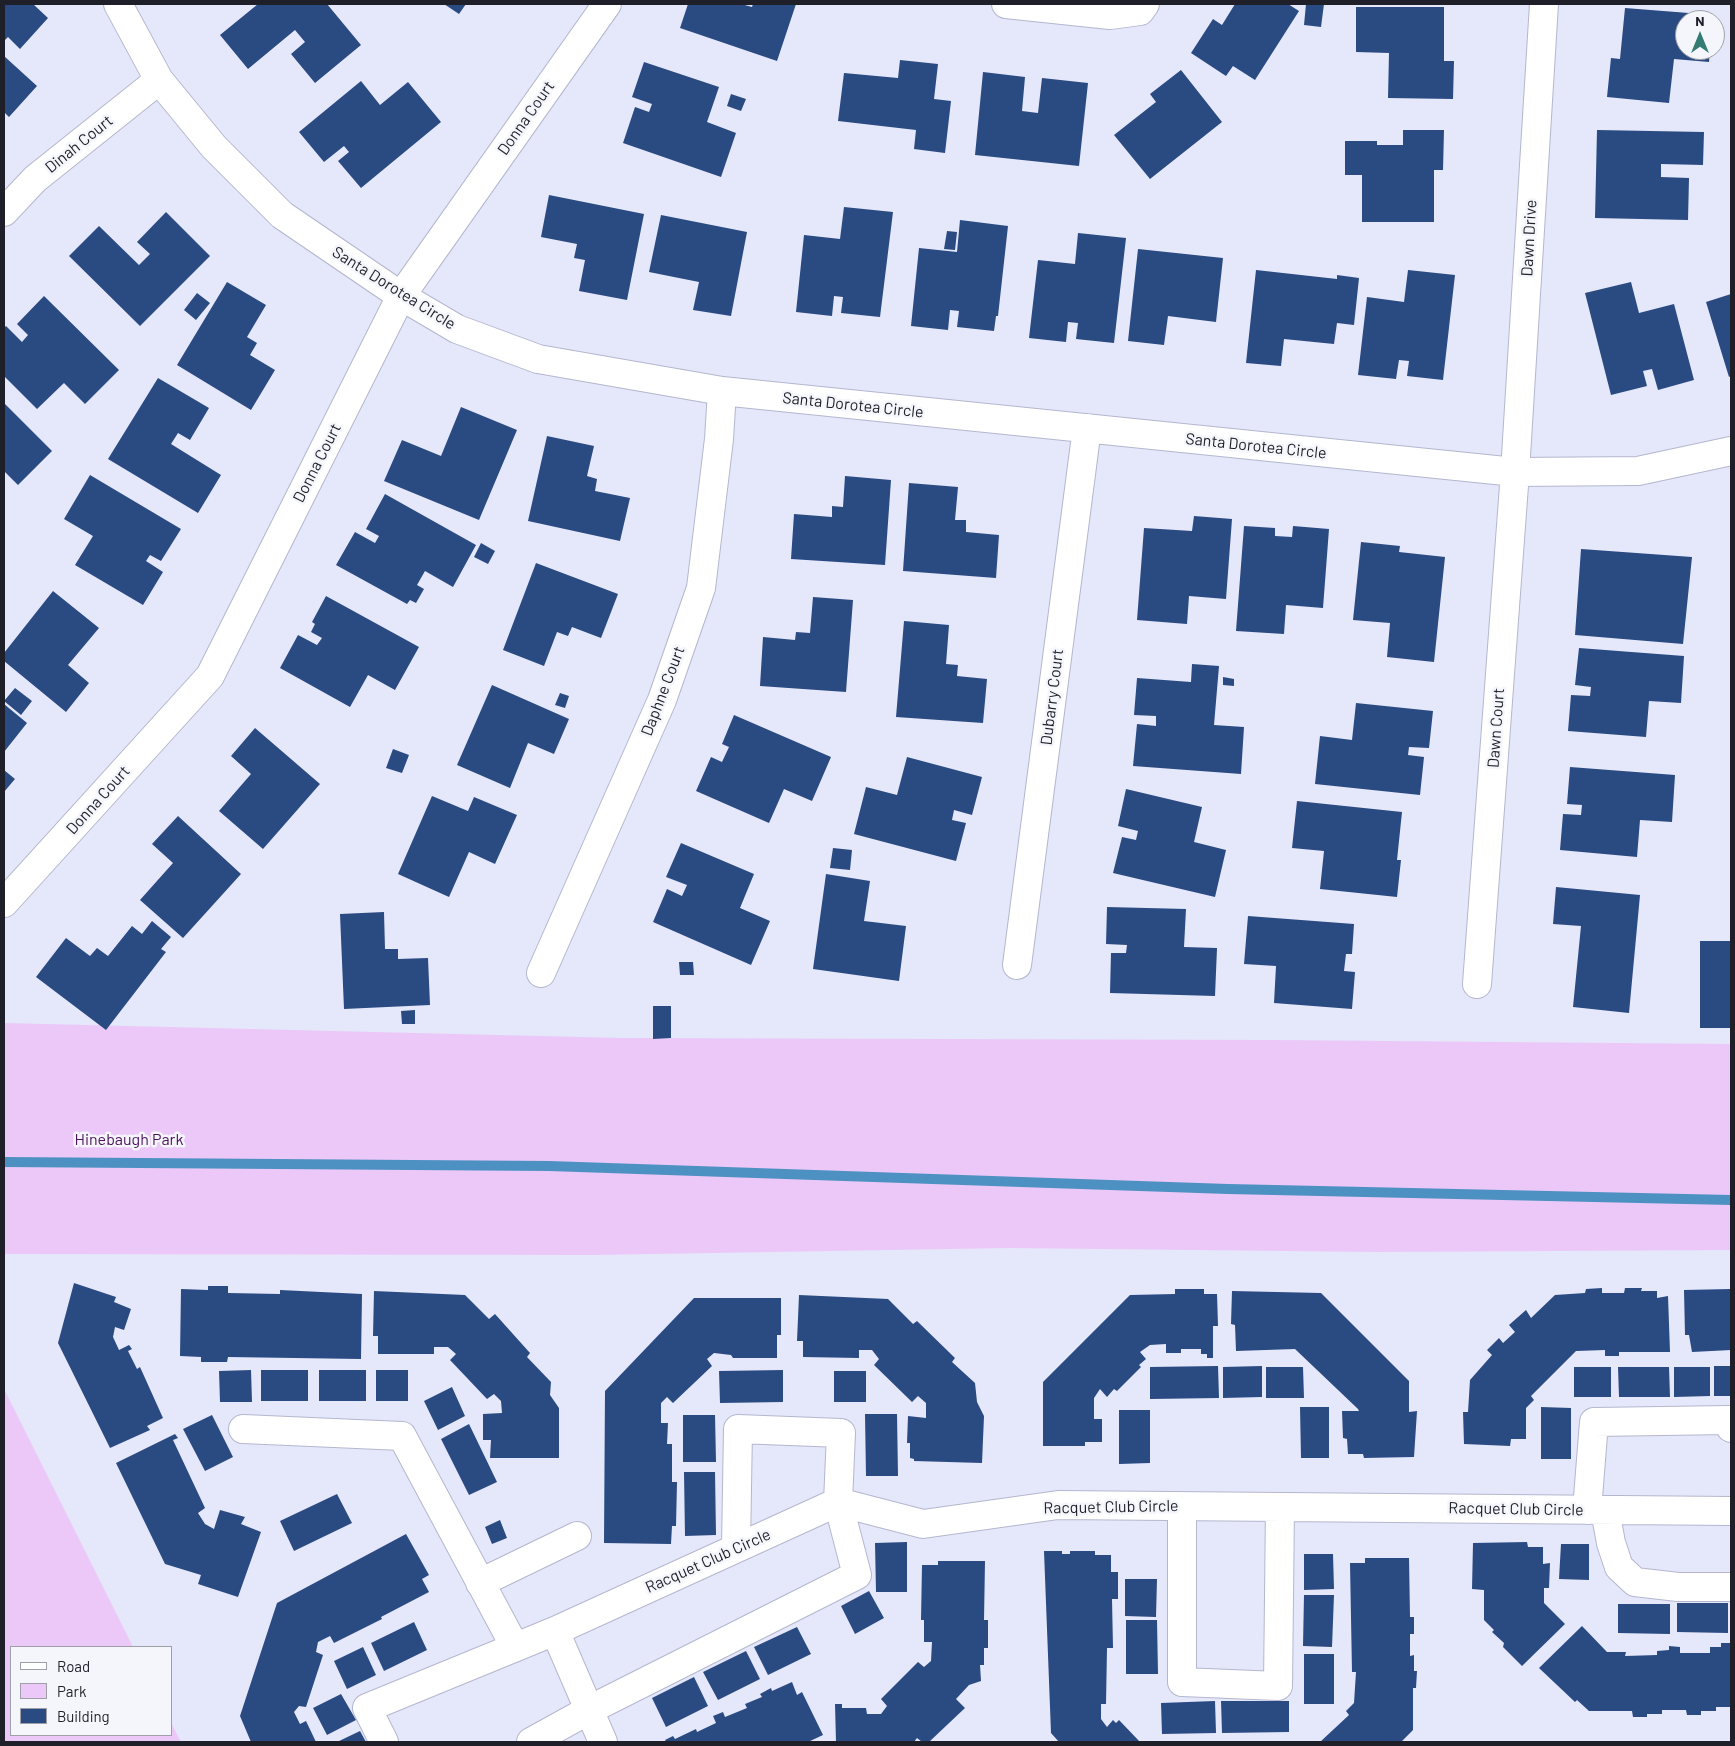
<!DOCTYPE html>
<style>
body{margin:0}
#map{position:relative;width:1735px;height:1746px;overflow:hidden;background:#e5e7fb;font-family:Barlow,sans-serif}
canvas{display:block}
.frame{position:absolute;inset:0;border:5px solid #1e1f28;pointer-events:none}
.legend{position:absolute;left:10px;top:1646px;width:162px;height:90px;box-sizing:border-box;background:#f5f6fb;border:1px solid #9fa0a7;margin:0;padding:6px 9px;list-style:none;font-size:15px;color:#1e1f28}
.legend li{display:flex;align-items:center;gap:10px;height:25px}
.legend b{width:25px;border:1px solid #9fa0a7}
.north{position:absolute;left:1675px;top:10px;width:50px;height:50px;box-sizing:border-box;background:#f5f6fb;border:1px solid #9fa0a7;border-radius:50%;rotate:0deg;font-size:14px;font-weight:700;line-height:20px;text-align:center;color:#1e1f28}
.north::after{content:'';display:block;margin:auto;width:18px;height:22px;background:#347b73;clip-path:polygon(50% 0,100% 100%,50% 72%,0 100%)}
</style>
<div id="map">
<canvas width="1735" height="1746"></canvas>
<div class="frame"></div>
<ul class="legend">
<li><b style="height:6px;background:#fff"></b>Road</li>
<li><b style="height:14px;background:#ebc8f8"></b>Park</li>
<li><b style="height:14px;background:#2a4a82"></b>Building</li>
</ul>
<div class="north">N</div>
</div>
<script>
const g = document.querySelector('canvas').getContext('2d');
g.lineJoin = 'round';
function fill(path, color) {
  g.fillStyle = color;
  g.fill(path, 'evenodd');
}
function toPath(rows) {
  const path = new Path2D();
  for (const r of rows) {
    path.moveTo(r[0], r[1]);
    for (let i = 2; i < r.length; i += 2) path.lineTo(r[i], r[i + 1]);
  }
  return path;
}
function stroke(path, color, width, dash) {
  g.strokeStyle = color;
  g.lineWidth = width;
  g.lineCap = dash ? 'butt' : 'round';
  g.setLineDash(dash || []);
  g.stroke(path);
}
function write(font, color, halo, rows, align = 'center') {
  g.font = font + ' Barlow,sans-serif';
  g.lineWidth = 5;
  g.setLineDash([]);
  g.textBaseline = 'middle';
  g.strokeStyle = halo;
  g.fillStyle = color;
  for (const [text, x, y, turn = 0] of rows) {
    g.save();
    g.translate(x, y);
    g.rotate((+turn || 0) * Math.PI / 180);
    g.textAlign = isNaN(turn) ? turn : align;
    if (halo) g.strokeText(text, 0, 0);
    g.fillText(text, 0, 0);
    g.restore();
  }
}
const green = toPath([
 [4,1023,621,1038,1270,1040,1731,1044,1731,1250,1378,1252,1009,1248,593,1255,4,1254],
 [4,1389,133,1647,11,1647,11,1735,171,1735,171,1723,181,1742,4,1742]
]);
const stream = toPath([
 [4,1162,549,1166,1228,1189,1731,1200]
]);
const building = toPath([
 [4,4,33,4,48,18,20,49,8,37,4,41],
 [258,4,327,4,361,45,315,83,291,54,305,42,295,30,248,69,220,35],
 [444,4,466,4,459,14],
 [688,4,741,4,752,7,753,4,796,4,777,61,680,28],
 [1235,4,1288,4,1299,11,1255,80,1233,66,1226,76,1191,53,1213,19,1222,25],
 [1306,4,1324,4,1321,27,1304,25],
 [1356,7,1444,7,1444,61,1454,61,1453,99,1388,98,1389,53,1356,52],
 [1625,8,1714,15,1713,20,1685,20,1685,50,1710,50,1709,62,1674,59,1669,103,1607,97,1611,58,1620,59],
 [4,56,37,86,9,117,4,112],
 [900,60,938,64,934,99,951,101,945,153,914,149,916,130,838,121,844,73,898,78],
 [644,62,719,87,707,122,736,133,721,177,623,143,635,107,649,112,652,104,632,97],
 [1181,70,1222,122,1150,179,1114,135,1156,102,1150,94],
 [983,72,1025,77,1022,111,1038,113,1042,78,1088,83,1079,166,975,155],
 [361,81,380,105,408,82,441,122,361,188,338,161,349,152,344,146,324,162,299,132],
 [731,94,746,99,741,111,727,106],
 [1403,130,1444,130,1443,170,1434,170,1434,222,1362,222,1362,175,1345,175,1345,141,1377,141,1377,145,1403,145],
 [1597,130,1704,132,1703,165,1661,164,1661,177,1689,178,1688,220,1595,218],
 [549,195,644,214,627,300,579,291,585,260,574,258,577,244,541,237],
 [844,207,893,212,880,317,841,313,843,297,834,296,832,316,796,312,804,235,840,239],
 [166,212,210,256,140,326,69,256,99,226,139,265,150,254,137,242],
 [661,215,747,232,731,316,693,310,699,282,649,272],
 [960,220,1008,226,998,316,996,316,994,331,957,327,959,311,950,310,948,330,911,326,919,248,957,252],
 [947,231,957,232,955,250,944,249],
 [1078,233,1126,238,1114,343,1076,339,1078,323,1068,322,1066,342,1029,338,1038,260,1075,264],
 [1138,249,1223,258,1216,322,1168,316,1164,345,1128,341],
 [1256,270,1337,279,1337,275,1359,278,1354,325,1337,323,1334,344,1284,339,1281,366,1246,363],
 [1408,270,1455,275,1443,380,1407,376,1409,361,1399,360,1396,379,1358,375,1367,297,1404,302],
 [227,282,266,305,247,337,257,343,250,355,275,370,251,410,177,365],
 [1631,282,1639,313,1674,304,1694,380,1658,390,1652,369,1643,371,1647,386,1611,395,1585,293],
 [197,293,210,303,196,320,184,310],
 [1731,294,1731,376,1729,377,1706,302],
 [44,296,119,370,85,404,64,383,37,409,4,376,4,328,6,326,22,342,28,335,17,324],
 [158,378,209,408,190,440,178,433,171,444,221,475,198,513,108,459],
 [4,403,52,451,18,485,4,471],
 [461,407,517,430,479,520,384,481,402,440,441,456],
 [547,436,594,446,587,476,597,479,595,491,630,498,620,541,528,521],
 [90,475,181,529,161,561,150,555,146,561,163,572,143,605,75,565,93,536,64,519],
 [845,476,891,480,885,565,791,559,794,514,832,517,832,506,843,507],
 [909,483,958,487,955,520,966,520,966,532,999,535,996,578,903,571],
 [385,494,476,545,453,587,425,571,417,585,424,589,416,603,410,600,407,604,336,565,355,532,375,543,379,536,366,529],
 [1194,516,1232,519,1226,599,1189,596,1187,624,1137,620,1144,528,1192,531],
 [1244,526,1275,528,1275,536,1292,537,1293,526,1329,529,1323,608,1286,605,1284,634,1236,631],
 [1361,542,1400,546,1399,552,1445,557,1434,662,1387,657,1390,623,1353,620],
 [481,543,495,551,488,564,474,557],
 [1581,549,1692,557,1683,644,1575,635],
 [536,563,618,594,601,638,572,627,568,636,557,632,544,666,503,650],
 [53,591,99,628,68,665,89,683,66,712,4,661,4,653],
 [326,596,419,647,395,690,368,675,350,707,280,668,298,635,317,645,322,638,311,632,315,624,312,622],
 [813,597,853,600,846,692,760,686,763,637,795,640,796,632,810,633],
 [904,621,949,625,946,664,958,665,957,676,987,679,983,723,896,717],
 [1579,648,1684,656,1681,703,1649,701,1646,737,1568,731,1571,695,1590,696,1591,687,1575,685],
 [1192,664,1219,666,1214,725,1244,727,1241,774,1133,766,1137,724,1156,726,1156,716,1134,715,1137,678,1191,682],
 [1223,677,1234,679,1234,686,1223,685],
 [492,685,569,719,554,754,528,743,510,788,457,765],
 [15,688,32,701,21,715,4,701],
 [560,693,569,696,565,708,555,705],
 [1356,703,1433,711,1429,748,1409,747,1408,755,1424,757,1420,795,1315,784,1320,736,1352,740],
 [4,704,27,723,4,752],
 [734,715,831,757,812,801,784,789,769,823,696,791,711,757,722,762,729,747,722,744],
 [255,728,320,784,263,849,219,811,251,774,231,756],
 [393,749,409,755,402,773,386,768],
 [907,757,982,777,972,815,954,810,952,820,966,823,956,861,854,834,866,787,897,795],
 [1570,767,1675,775,1672,822,1640,820,1637,857,1560,850,1563,814,1581,815,1582,805,1567,804],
 [4,770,15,779,4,792],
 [1126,789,1202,807,1194,842,1226,850,1215,897,1113,873,1122,837,1136,840,1138,831,1118,826],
 [432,796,468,811,474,797,517,815,495,864,469,852,449,897,398,874],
 [1297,801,1402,812,1397,860,1401,860,1397,897,1320,889,1324,851,1292,848],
 [178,816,241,874,183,938,140,900,173,863,152,844],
 [681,843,754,874,740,908,770,921,751,965,653,922,667,889,682,896,687,885,666,877],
 [833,848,852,850,850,870,830,868],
 [826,874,870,881,864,921,906,926,899,981,813,969],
 [1556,887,1640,895,1629,1013,1573,1007,1581,926,1553,924],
 [1107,907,1186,909,1184,947,1217,948,1215,996,1110,993,1111,953,1126,953,1127,945,1106,944],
 [384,912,385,949,398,949,398,959,428,958,430,1005,344,1009,340,914],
 [1248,916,1354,924,1352,954,1346,954,1344,971,1355,972,1352,1009,1274,1003,1276,966,1244,964],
 [152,921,171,937,161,949,166,952,106,1030,36,977,66,938,90,956,97,948,108,956,132,926,142,934],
 [1700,941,1731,941,1731,1028,1700,1028],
 [679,962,693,962,694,975,680,975],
 [653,1006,671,1006,671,1038,653,1039],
 [415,1010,415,1024,402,1024,401,1011],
 [74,1283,116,1297,114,1302,131,1309,124,1330,115,1327,113,1337,119,1350,129,1345,132,1349,128,1351,137,1369,140,1367,163,1418,147,1426,150,1430,110,1448,58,1343],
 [208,1286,228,1286,228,1293,280,1294,280,1290,362,1294,361,1359,228,1357,227,1362,201,1362,201,1357,180,1356,181,1289,208,1290],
 [1602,1288,1602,1293,1624,1293,1625,1288,1642,1288,1641,1291,1657,1291,1657,1298,1668,1296,1670,1352,1619,1352,1619,1356,1605,1356,1605,1350,1576,1351,1531,1396,1534,1400,1526,1408,1526,1439,1511,1439,1510,1446,1464,1444,1463,1412,1468,1412,1470,1380,1492,1355,1487,1350,1499,1338,1503,1343,1515,1332,1509,1325,1526,1310,1531,1318,1555,1295,1585,1293,1586,1289],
 [1175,1289,1204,1289,1204,1294,1217,1294,1218,1326,1213,1326,1213,1358,1207,1358,1207,1354,1201,1354,1201,1349,1181,1349,1181,1353,1166,1353,1166,1344,1150,1345,1140,1352,1146,1359,1139,1365,1141,1367,1117,1391,1114,1389,1107,1397,1100,1389,1094,1398,1094,1419,1102,1419,1102,1442,1085,1442,1085,1446,1043,1446,1043,1382,1130,1295,1175,1294],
 [1731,1289,1731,1350,1692,1352,1689,1335,1685,1335,1684,1290],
 [374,1291,465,1295,489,1319,495,1314,530,1353,527,1357,551,1382,550,1395,559,1408,559,1458,490,1458,491,1440,483,1440,483,1414,502,1413,501,1401,494,1394,487,1399,450,1360,456,1354,448,1347,434,1347,434,1354,378,1354,378,1336,373,1336],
 [1232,1291,1321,1293,1409,1381,1409,1412,1417,1411,1414,1457,1364,1458,1363,1454,1348,1454,1347,1439,1343,1438,1342,1411,1359,1411,1358,1409,1295,1349,1236,1351,1235,1325,1231,1324],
 [799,1295,888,1299,913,1324,917,1321,955,1358,952,1362,975,1383,977,1402,984,1416,982,1463,914,1461,914,1459,910,1458,910,1443,907,1443,908,1416,926,1418,926,1403,918,1396,912,1402,874,1365,879,1359,872,1350,859,1350,859,1358,803,1357,803,1341,797,1341],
 [694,1298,781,1298,781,1335,777,1335,777,1358,733,1358,731,1355,714,1353,707,1359,712,1366,673,1403,667,1397,661,1403,661,1423,668,1423,667,1444,672,1444,672,1482,677,1482,676,1526,672,1526,671,1544,604,1543,605,1391],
 [1218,1366,1219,1398,1150,1399,1150,1367],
 [1262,1366,1262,1397,1223,1398,1223,1367],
 [1714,1366,1731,1366,1731,1396,1714,1396],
 [1266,1367,1303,1367,1304,1398,1266,1398],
 [1574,1367,1611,1367,1611,1397,1574,1397],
 [1618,1367,1669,1367,1670,1397,1619,1397],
 [1674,1367,1710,1367,1710,1396,1674,1397],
 [251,1370,252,1402,220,1402,219,1371],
 [261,1370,308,1370,308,1401,261,1401],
 [319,1370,366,1370,366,1401,319,1401],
 [376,1370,408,1370,408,1401,376,1401],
 [783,1370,783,1402,720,1403,719,1371],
 [834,1371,866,1371,866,1402,834,1402],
 [452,1387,465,1416,438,1430,424,1401],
 [1300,1407,1329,1407,1329,1458,1301,1458],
 [1541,1407,1571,1408,1571,1459,1541,1459],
 [1119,1410,1150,1410,1150,1463,1119,1464],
 [865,1414,897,1414,898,1476,866,1476],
 [212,1415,233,1457,205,1471,183,1429],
 [683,1415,715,1415,716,1462,683,1462],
 [469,1424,497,1482,469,1495,441,1439],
 [175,1434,178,1438,173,1440,205,1508,198,1513,205,1524,214,1529,220,1510,245,1517,241,1524,261,1532,238,1597,198,1584,201,1575,165,1564,116,1463],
 [684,1472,715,1472,716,1535,685,1536],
 [337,1494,352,1523,294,1551,280,1521],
 [500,1520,507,1538,492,1544,485,1527],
 [406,1534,429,1575,422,1579,429,1592,381,1617,382,1619,334,1643,330,1636,318,1642,316,1652,323,1655,306,1707,299,1706,294,1712,300,1724,306,1721,316,1742,251,1742,240,1716,277,1603],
 [907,1542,907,1592,876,1592,875,1543],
 [1527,1542,1528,1547,1543,1547,1543,1564,1550,1563,1549,1588,1544,1588,1544,1603,1565,1624,1522,1666,1503,1647,1504,1643,1492,1632,1494,1630,1484,1620,1484,1590,1472,1589,1473,1543],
 [1561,1544,1589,1544,1589,1580,1559,1579],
 [1044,1551,1062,1551,1062,1554,1070,1554,1070,1551,1095,1551,1095,1555,1111,1555,1111,1572,1118,1572,1118,1599,1112,1599,1113,1648,1107,1648,1106,1704,1101,1704,1101,1719,1107,1727,1113,1720,1116,1723,1119,1720,1140,1742,1059,1742,1051,1733],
 [1304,1554,1333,1554,1334,1589,1304,1590],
 [1365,1558,1409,1558,1410,1617,1414,1617,1414,1634,1410,1634,1410,1656,1414,1655,1414,1671,1417,1671,1416,1688,1413,1688,1413,1730,1401,1742,1320,1742,1349,1715,1346,1711,1354,1703,1356,1672,1352,1672,1350,1563,1365,1563],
 [938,1561,985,1561,984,1620,988,1620,988,1648,984,1648,984,1665,980,1665,981,1681,969,1685,956,1699,965,1708,929,1742,922,1742,917,1738,914,1742,836,1742,835,1704,842,1704,842,1708,866,1708,867,1714,881,1714,887,1706,881,1699,918,1662,924,1667,931,1661,932,1642,924,1642,924,1620,921,1620,922,1565,938,1565],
 [1125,1579,1157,1579,1156,1617,1125,1616],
 [869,1591,884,1618,855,1634,841,1606],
 [1304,1595,1334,1595,1332,1647,1303,1646],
 [1677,1603,1728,1603,1728,1633,1677,1632],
 [1618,1604,1670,1604,1670,1634,1618,1633],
 [1126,1620,1157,1620,1158,1674,1126,1674],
 [414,1622,427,1650,384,1671,371,1643],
 [1582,1626,1607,1652,1626,1652,1625,1656,1657,1655,1657,1651,1669,1650,1669,1646,1680,1647,1680,1653,1710,1653,1710,1647,1721,1647,1721,1643,1731,1643,1731,1707,1716,1707,1716,1711,1701,1711,1701,1715,1687,1715,1686,1710,1662,1710,1662,1714,1647,1714,1647,1717,1633,1717,1632,1711,1589,1711,1577,1700,1575,1702,1539,1668],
 [797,1627,811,1654,768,1675,754,1647],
 [363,1647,376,1675,347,1689,334,1661],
 [746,1651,760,1679,718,1700,703,1672],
 [1304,1654,1334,1654,1334,1704,1304,1704],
 [694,1677,708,1706,666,1727,652,1698],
 [792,1682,797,1695,802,1692,823,1735,808,1742,666,1742,665,1740,673,1736,675,1739,696,1729,697,1732,716,1723,713,1716,723,1712,725,1717,747,1708,745,1704,762,1697,760,1694,771,1688,772,1691],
 [341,1694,356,1720,327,1735,313,1708],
 [1215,1701,1216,1733,1162,1734,1161,1703],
 [1221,1701,1289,1701,1289,1732,1222,1733],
 [360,1731,366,1742,337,1742]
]);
const minor = toPath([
 [118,4,159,80,214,147,282,215,401,296,457,329,538,359,722,391,1515,472,1638,471,1731,451],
 [1006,4,1110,15,1140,11,1145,4],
 [4,212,35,179,159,80],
 [4,903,210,676,401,296,607,4],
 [1017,965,1087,428],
 [541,973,662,700,701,588,719,439,722,391],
 [1477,984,1515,472,1544,4],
 [243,1429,402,1436,515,1647],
 [1182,1506,1182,1682,1278,1686,1280,1507],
 [1587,1510,1594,1422,1729,1420,1731,1428],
 [1605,1510,1611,1543,1619,1567,1635,1582,1678,1587,1731,1587],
 [480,1583,577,1536],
 [384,1742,367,1708,555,1631],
 [531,1742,589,1710,857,1575,838,1502,841,1433,738,1429,736,1547],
 [603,1742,555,1631,838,1502,923,1524,1058,1505,1731,1511]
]);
const streetNames = [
 ["Donna Court",526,118,-55],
 ["Dinah Court",79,144,-39],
 ["Dawn Drive",1529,238,-87],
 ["Santa Dorotea Circle",394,288,32],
 ["Santa Dorotea Circle",853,405,6],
 ["Santa Dorotea Circle",1256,446,6],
 ["Donna Court",317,463,-63],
 ["Daphne Court",663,691,-69],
 ["Dubarry Court",1052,697,-83],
 ["Dawn Court",1496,728,-86],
 ["Donna Court",98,800,-48],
 ["Racquet Club Circle",1111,1507,-1],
 ["Racquet Club Circle",1516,1509,1],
 ["Racquet Club Circle",708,1561,-24]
];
const parkNames = [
 ["Hinebaugh Park",129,1140]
];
fill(green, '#ebc8f8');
stroke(stream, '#4d91c2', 10);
fill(building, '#2a4a82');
stroke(minor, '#b4b7ce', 30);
stroke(minor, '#fff', 28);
write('16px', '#1e1f28', '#f5f6fb', streetNames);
write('16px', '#4c125d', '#f5f6fb', parkNames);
</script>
